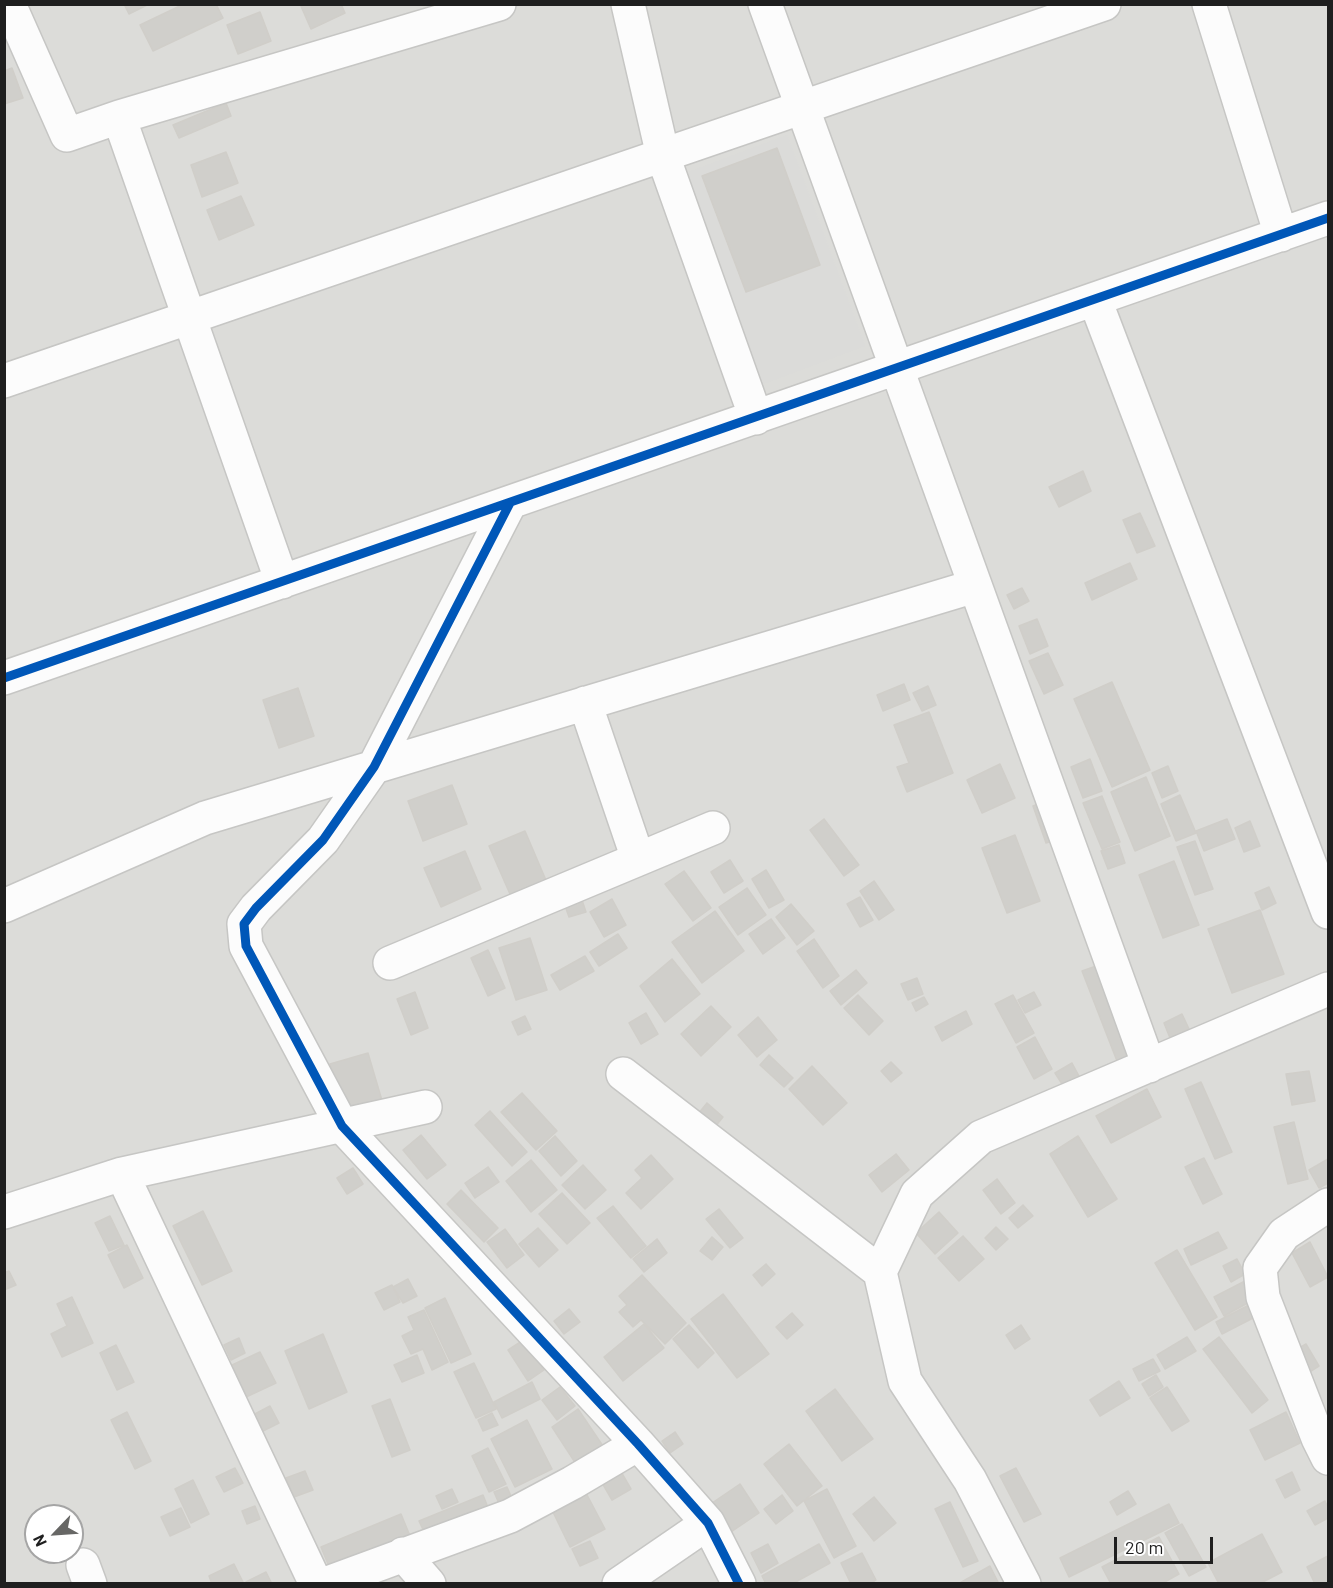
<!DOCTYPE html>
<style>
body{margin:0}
#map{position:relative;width:1333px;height:1588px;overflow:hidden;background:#edede8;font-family:Barlow,sans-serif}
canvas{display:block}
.frame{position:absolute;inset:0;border:6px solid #1f1f1f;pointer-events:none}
.north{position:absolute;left:24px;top:1504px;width:60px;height:60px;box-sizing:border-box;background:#fff;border:2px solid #a5a5a5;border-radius:50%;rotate:245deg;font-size:16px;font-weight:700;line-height:24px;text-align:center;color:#1f1f1f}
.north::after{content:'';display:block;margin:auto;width:21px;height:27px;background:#676765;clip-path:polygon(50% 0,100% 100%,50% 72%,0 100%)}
.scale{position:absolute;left:1114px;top:1537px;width:99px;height:27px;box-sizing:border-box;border:3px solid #1f1f1f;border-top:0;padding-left:8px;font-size:18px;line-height:21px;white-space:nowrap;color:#1f1f1f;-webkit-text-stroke:4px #fff;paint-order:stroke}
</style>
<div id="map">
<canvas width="1333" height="1588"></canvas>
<div class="frame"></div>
<div class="north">N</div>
<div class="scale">20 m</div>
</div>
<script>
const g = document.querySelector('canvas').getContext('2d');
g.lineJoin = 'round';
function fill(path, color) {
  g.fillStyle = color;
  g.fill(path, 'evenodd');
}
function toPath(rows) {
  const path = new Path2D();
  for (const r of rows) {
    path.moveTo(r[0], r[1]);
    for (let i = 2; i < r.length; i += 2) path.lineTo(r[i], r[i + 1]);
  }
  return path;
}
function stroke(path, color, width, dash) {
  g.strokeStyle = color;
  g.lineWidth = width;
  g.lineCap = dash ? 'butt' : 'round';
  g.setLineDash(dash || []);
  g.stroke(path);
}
const residential = toPath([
 [5,5,1328,5,1328,1583,5,1584],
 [36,1516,72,1516,72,1552,36,1552]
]);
const religious = toPath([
 [787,135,865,346,761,385,683,174]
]);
const building = toPath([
 [124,4,149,4,129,14,124,4],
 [184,4,216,4,223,18,153,51,140,25,184,4],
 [300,4,341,4,345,13,311,29,300,4],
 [260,12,271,41,238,54,227,25,260,12],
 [12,68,23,98,4,104,4,71,12,68],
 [226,103,231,116,179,138,173,125,226,103],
 [777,148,820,265,746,292,702,176,777,148],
 [226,152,238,183,202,197,191,165,226,152],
 [241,196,254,225,219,240,207,210,241,196],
 [1083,471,1091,491,1059,507,1049,487,1083,471],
 [1140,513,1155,546,1137,553,1123,520,1140,513],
 [1130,563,1137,579,1092,600,1085,583,1130,563],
 [1022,588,1029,601,1014,609,1007,595,1022,588],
 [1037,619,1048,646,1030,654,1019,626,1037,619],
 [1048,653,1063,685,1044,694,1029,661,1048,653],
 [1112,682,1150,770,1112,787,1074,699,1112,682],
 [904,684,910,700,883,711,877,695,904,684],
 [928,686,936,705,922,711,913,693,928,686],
 [298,688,314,736,279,748,263,700,298,688],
 [929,712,953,773,907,792,897,767,909,763,894,725,929,712],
 [1090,759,1102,791,1083,798,1071,767,1090,759],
 [1000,764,1015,798,982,813,967,780,1000,764],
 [1168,766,1178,791,1162,798,1152,773,1168,766],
 [1146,777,1170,836,1135,851,1111,792,1146,777],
 [452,785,467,824,423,841,408,801,452,785],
 [1180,795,1196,833,1176,841,1161,804,1180,795],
 [1102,796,1120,842,1102,849,1083,803,1102,796],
 [1046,801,1059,839,1046,843,1033,806,1046,801],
 [824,819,859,865,844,876,810,830,824,819],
 [1227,819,1235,839,1204,851,1196,831,1227,819],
 [1250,821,1260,846,1244,852,1235,828,1250,821],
 [525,831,548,885,513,901,489,846,525,831],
 [1015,835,1040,901,1007,913,982,848,1015,835],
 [1195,841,1213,889,1195,895,1177,847,1195,841],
 [1119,845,1125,863,1108,869,1101,851,1119,845],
 [465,851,481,889,441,907,424,868,465,851],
 [730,860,743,881,724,893,711,872,730,860],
 [1174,861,1199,925,1163,938,1139,875,1174,861],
 [766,870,784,900,769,908,752,879,766,870],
 [684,871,711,908,693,921,665,884,684,871],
 [874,881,894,910,879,920,860,891,874,881],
 [1269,887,1276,903,1262,910,1255,893,1269,887],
 [747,888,766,915,738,935,719,907,747,888],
 [581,897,586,912,569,917,564,903,581,897],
 [860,897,873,920,860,927,847,904,860,897],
 [612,899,626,925,604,937,590,912,612,899],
 [791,904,814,931,797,945,776,917,791,904],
 [1260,910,1284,974,1232,993,1208,929,1260,910],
 [715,911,744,951,702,983,672,942,715,911],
 [771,919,785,938,763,954,749,934,771,919],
 [618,934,627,948,599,966,590,952,618,934],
 [530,938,547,990,516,1000,499,948,530,938],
 [814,939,839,976,823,988,797,951,814,939],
 [488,950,505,988,488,996,471,958,488,950],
 [585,956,594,971,560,990,551,975,585,956],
 [672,959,700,994,665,1022,640,986,672,959],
 [1102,964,1136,1053,1117,1061,1082,971,1102,964],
 [856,970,867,983,841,1005,830,991,856,970],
 [917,978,923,994,908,1000,901,984,917,978],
 [415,992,428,1028,411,1035,397,999,415,992],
 [1034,992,1041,1005,1025,1013,1018,1000,1034,992],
 [858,995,883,1021,869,1035,844,1008,858,995],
 [1013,995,1034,1033,1016,1043,995,1004,1013,995],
 [924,997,928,1004,916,1011,912,1003,924,997],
 [711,1006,731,1027,701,1056,681,1034,711,1006],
 [966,1011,972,1024,942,1041,935,1027,966,1011],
 [646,1013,658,1034,641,1044,629,1023,646,1013],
 [1182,1014,1189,1029,1170,1038,1164,1023,1182,1014],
 [525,1016,531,1029,518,1035,512,1022,525,1016],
 [758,1017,777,1040,757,1057,738,1035,758,1017],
 [1035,1037,1052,1069,1034,1079,1017,1047,1035,1037],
 [368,1053,383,1104,345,1115,330,1064,368,1053],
 [769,1055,793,1078,784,1087,760,1065,769,1055],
 [891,1062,902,1073,891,1082,881,1071,891,1062],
 [1072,1063,1080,1078,1064,1087,1055,1073,1072,1063],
 [812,1066,847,1103,823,1125,789,1089,812,1066],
 [1309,1071,1315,1101,1292,1105,1286,1074,1309,1071],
 [1201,1082,1232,1152,1215,1159,1185,1089,1201,1082],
 [1147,1089,1161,1117,1111,1143,1096,1116,1147,1089],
 [522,1093,557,1131,536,1150,501,1112,522,1093],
 [707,1103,723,1117,710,1133,694,1119,707,1103],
 [490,1111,527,1152,512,1166,475,1125,490,1111],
 [1294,1122,1308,1179,1288,1184,1274,1127,1294,1122],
 [421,1135,446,1165,427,1179,403,1150,421,1135],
 [555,1136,577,1161,561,1176,539,1151,555,1136],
 [1078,1136,1117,1199,1088,1217,1050,1154,1078,1136],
 [896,1154,909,1170,882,1192,869,1175,896,1154],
 [651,1155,673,1179,641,1209,626,1193,642,1178,635,1170,651,1155],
 [1204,1158,1222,1194,1203,1204,1185,1167,1204,1158],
 [1328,1159,1328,1183,1319,1188,1309,1170,1328,1159],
 [531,1160,557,1190,531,1212,506,1181,531,1160],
 [583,1165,606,1190,585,1209,562,1185,583,1165],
 [488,1167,499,1182,475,1198,465,1183,488,1167],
 [353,1168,363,1184,347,1194,337,1178,353,1168],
 [997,1179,1015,1203,1001,1214,983,1190,997,1179],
 [461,1190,498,1228,484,1242,447,1204,461,1190],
 [562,1193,590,1223,567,1244,539,1214,562,1193],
 [1023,1205,1033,1216,1018,1228,1009,1218,1023,1205],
 [613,1206,646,1246,631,1258,597,1218,613,1206],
 [719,1209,743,1238,730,1248,706,1219,719,1209],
 [203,1211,232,1271,202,1285,173,1226,203,1211],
 [939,1212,958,1233,935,1254,916,1233,939,1212],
 [110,1216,124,1245,109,1251,95,1223,110,1216],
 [996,1227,1008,1239,996,1250,985,1238,996,1227],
 [538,1228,558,1250,539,1267,519,1244,538,1228],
 [505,1229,524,1255,507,1268,487,1242,505,1229],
 [1218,1232,1227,1248,1191,1265,1184,1249,1218,1232],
 [963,1236,984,1259,959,1281,938,1258,963,1236],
 [712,1237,723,1247,712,1260,700,1251,712,1237],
 [657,1239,667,1253,644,1272,633,1259,657,1239],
 [1310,1242,1328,1277,1310,1287,1292,1253,1310,1242],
 [127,1245,143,1278,124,1288,108,1255,127,1245],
 [1177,1250,1217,1317,1195,1330,1155,1263,1177,1250],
 [1237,1259,1245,1274,1231,1282,1223,1266,1237,1259],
 [766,1264,775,1274,762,1286,753,1275,766,1264],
 [9,1271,16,1285,4,1290,4,1273,9,1271],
 [642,1275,686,1323,665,1344,641,1320,633,1327,619,1312,627,1305,619,1296,642,1275],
 [408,1279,417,1296,403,1303,393,1287,408,1279],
 [1247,1280,1257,1298,1224,1316,1214,1297,1247,1280],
 [392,1285,400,1302,384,1310,375,1293,392,1285],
 [723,1294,769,1354,737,1378,691,1319,723,1294],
 [72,1297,93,1343,62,1357,51,1334,67,1326,57,1304,72,1297],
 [445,1298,471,1354,451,1363,425,1308,445,1298],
 [1249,1305,1255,1317,1222,1334,1216,1322,1249,1305],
 [569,1309,580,1322,564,1334,554,1321,569,1309],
 [424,1310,448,1362,432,1370,423,1349,411,1354,402,1336,414,1330,408,1317,424,1310],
 [792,1313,803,1325,787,1339,776,1327,792,1313],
 [644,1324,664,1348,623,1381,604,1357,644,1324],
 [689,1325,714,1353,698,1368,673,1339,689,1325],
 [1021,1325,1030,1339,1015,1349,1006,1335,1021,1325],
 [323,1334,347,1392,309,1409,285,1351,323,1334],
 [1187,1337,1196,1351,1165,1369,1157,1355,1187,1337],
 [1219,1337,1268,1400,1252,1413,1203,1349,1219,1337],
 [239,1338,245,1353,231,1360,224,1345,239,1338],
 [525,1339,544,1370,528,1381,508,1350,525,1339],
 [1306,1344,1319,1366,1303,1376,1289,1354,1306,1344],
 [116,1345,134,1382,117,1390,100,1353,116,1345],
 [260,1352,276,1383,246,1397,230,1366,260,1352],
 [417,1355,424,1373,402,1382,394,1365,417,1355],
 [1153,1359,1160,1371,1139,1381,1133,1369,1153,1359],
 [474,1363,496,1409,476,1418,454,1372,474,1363],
 [1156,1375,1163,1387,1149,1396,1142,1384,1156,1375],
 [1119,1381,1130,1398,1100,1416,1090,1400,1119,1381],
 [532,1382,540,1399,502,1418,494,1402,532,1382],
 [560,1387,575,1406,557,1420,542,1400,560,1387],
 [1167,1387,1189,1421,1172,1431,1150,1398,1167,1387],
 [835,1389,873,1439,842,1461,806,1411,835,1389],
 [390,1399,410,1450,392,1457,372,1406,390,1399],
 [270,1406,279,1423,261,1432,253,1415,270,1406],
 [578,1409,607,1452,580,1470,552,1427,578,1409],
 [127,1412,151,1461,135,1469,111,1420,127,1412],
 [1286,1412,1300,1443,1265,1460,1250,1430,1286,1412],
 [492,1413,498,1425,483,1431,478,1420,492,1413],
 [527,1420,552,1469,515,1487,491,1439,527,1420],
 [675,1432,683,1444,670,1453,662,1441,675,1432],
 [789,1444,822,1486,797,1506,764,1464,789,1444],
 [488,1448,506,1484,489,1492,472,1456,488,1448],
 [235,1468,243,1483,224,1492,216,1477,235,1468],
 [1016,1468,1041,1514,1024,1522,1000,1476,1016,1468],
 [620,1470,631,1489,612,1500,601,1481,620,1470],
 [305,1471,313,1490,294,1497,286,1478,305,1471],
 [1292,1472,1300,1490,1285,1498,1276,1480,1292,1472],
 [193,1480,209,1514,191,1523,175,1489,193,1480],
 [740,1484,759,1513,731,1532,712,1503,740,1484],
 [507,1487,514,1503,501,1508,494,1492,507,1487],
 [452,1489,458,1502,442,1509,436,1496,452,1489],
 [827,1489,856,1546,834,1558,804,1501,827,1489],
 [1128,1491,1136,1504,1117,1515,1110,1502,1128,1491],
 [586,1493,605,1529,570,1547,552,1510,586,1493],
 [483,1495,489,1510,426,1536,419,1521,483,1495],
 [782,1495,793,1511,776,1524,764,1509,782,1495],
 [874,1497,896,1523,874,1541,853,1514,874,1497],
 [1325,1501,1328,1508,1328,1518,1315,1525,1307,1511,1325,1501],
 [950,1502,978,1561,963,1567,935,1509,950,1502],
 [1169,1504,1179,1523,1069,1577,1060,1558,1169,1504],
 [255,1506,260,1519,247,1524,242,1511,255,1506],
 [181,1508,190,1527,170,1536,161,1517,181,1508],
 [401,1514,410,1536,330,1569,321,1547,401,1514],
 [1182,1524,1206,1567,1189,1576,1165,1533,1182,1524],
 [1262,1534,1282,1572,1259,1584,1219,1584,1208,1563,1262,1534],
 [1159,1537,1179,1574,1161,1584,1111,1584,1102,1567,1159,1537],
 [590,1541,598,1558,580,1566,572,1549,590,1541],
 [768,1544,778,1563,761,1573,751,1553,768,1544],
 [819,1544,830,1563,792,1584,766,1584,762,1576,819,1544],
 [862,1553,876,1580,870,1584,851,1584,841,1563,862,1553],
 [1328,1556,1328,1584,1315,1584,1307,1567,1328,1556],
 [234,1564,244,1584,212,1584,209,1576,234,1564],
 [990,1566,999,1584,958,1584,990,1566],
 [266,1572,272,1584,246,1584,246,1582,266,1572]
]);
const minor = toPath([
 [9,4,67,135,119,117,499,4],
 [628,4,663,156,756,418],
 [765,4,1149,1066],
 [1209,4,1281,235],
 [119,117,282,582],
 [1095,300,1328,912],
 [4,381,1104,4],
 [510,503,374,767,323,840,256,908,244,924,246,946,342,1126,638,1444,708,1523,739,1584],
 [4,678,1328,218],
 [585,703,638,859],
 [4,906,205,818,975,586],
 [390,963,713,828],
 [623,1074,880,1272,905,1381,970,1480,1024,1584],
 [122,1174,316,1584],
 [1328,1205,1284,1234,1260,1268,1263,1297,1318,1438,1328,1458],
 [4,1212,122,1174,425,1107],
 [880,1272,917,1194,981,1137,1328,989],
 [403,1554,429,1584],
 [83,1565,90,1584],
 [325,1584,510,1516,572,1483,638,1444],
 [619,1584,708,1523]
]);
const cycleway = toPath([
 [510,503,374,767,323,840,256,908,244,924,246,946,342,1126,638,1444,708,1523,739,1584],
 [4,678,1328,218]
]);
fill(residential, '#dcdcd9');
fill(religious, '#dbdbd9');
fill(building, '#d0cfcb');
stroke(building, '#d0cec9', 1.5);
stroke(minor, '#c6c6c4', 36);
stroke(minor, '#fcfcfc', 33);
stroke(cycleway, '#0057b8', 9);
</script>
